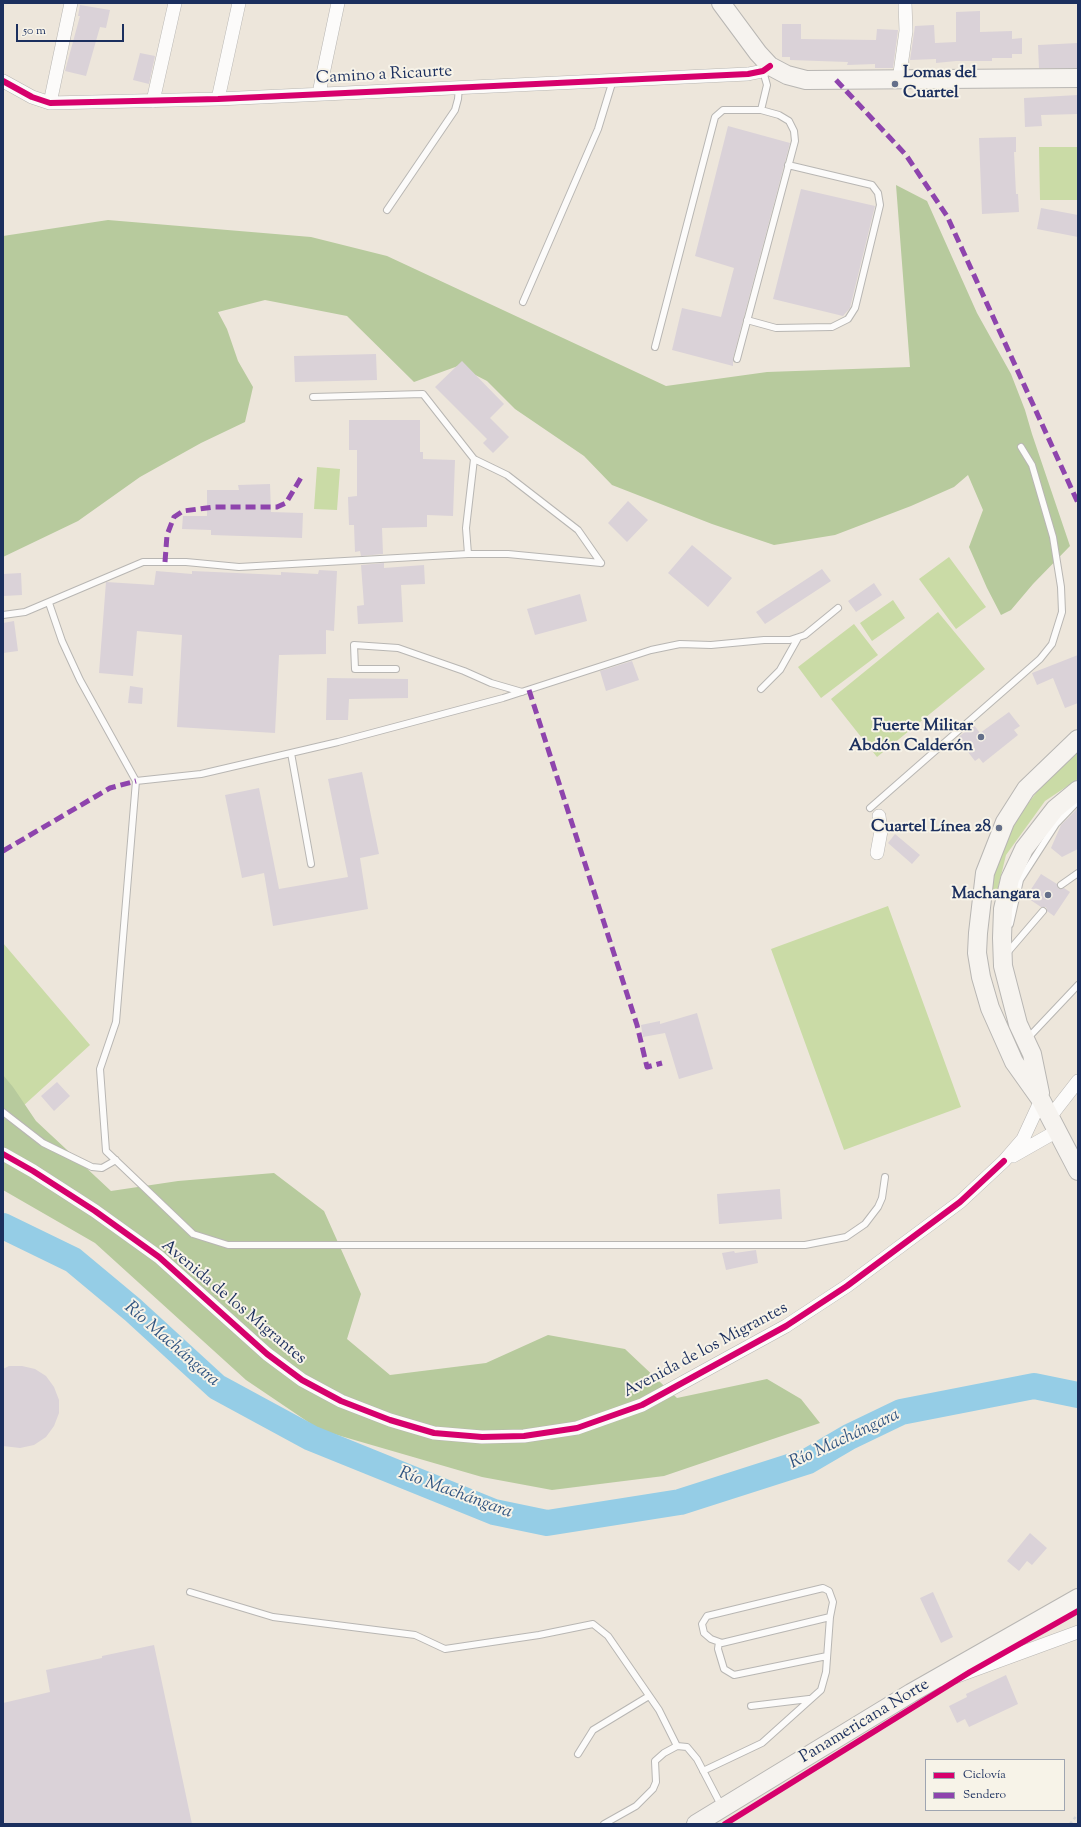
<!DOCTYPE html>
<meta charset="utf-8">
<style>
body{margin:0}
#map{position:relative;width:1081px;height:1827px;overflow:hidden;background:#ede6db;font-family:"Sorts Mill Goudy",serif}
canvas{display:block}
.frame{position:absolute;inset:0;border:4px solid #1b2f5e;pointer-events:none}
.legend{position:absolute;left:925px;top:1759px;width:140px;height:52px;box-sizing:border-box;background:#f7f3e8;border:1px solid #9fa5b1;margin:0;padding:5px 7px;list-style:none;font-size:12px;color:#1b2f5e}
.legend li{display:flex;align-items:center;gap:8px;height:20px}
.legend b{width:20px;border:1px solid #9fa5b1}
.scale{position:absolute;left:16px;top:24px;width:108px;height:18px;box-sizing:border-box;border:2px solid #1b2f5e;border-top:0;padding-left:5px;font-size:12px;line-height:14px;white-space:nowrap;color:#1b2f5e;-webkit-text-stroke:3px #f7f3e8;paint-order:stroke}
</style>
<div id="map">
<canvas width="1081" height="1827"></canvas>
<div class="frame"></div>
<ul class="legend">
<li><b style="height:5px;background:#d6006c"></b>Ciclovía</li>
<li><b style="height:5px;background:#8e44ad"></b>Sendero</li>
</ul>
<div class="scale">50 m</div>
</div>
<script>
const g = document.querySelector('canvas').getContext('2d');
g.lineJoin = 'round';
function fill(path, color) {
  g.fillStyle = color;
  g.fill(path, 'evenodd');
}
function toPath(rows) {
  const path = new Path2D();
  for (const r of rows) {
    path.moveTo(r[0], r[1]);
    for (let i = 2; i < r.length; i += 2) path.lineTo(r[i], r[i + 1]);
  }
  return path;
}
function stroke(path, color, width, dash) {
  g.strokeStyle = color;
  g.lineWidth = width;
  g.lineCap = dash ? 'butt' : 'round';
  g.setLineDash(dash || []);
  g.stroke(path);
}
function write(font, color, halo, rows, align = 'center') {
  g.font = font + ' "Sorts Mill Goudy",serif';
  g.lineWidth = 4;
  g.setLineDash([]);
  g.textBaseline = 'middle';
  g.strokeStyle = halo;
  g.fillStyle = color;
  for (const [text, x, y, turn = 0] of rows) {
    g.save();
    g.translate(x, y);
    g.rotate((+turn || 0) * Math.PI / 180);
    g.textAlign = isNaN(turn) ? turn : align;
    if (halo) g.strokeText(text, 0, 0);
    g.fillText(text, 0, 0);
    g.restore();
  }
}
const green = toPath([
 [1039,147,1078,147,1078,200,1040,200],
 [317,467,340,469,337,510,314,509],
 [949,557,986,607,956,629,919,579],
 [893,600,905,618,872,641,860,623],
 [938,612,985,669,877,757,831,699],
 [854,624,878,655,821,698,798,667],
 [1078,751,1078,779,1045,801,1006,855,998,888,993,898,988,892,994,869,1007,837,1025,807,1044,783],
 [888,906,961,1107,844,1150,771,949],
 [3,943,90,1045,22,1107,3,1085]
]);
const forest = toPath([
 [896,185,927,201,977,313,1011,374,1025,410,1032,434,1070,546,1033,584,1011,610,1001,615,987,588,969,547,983,510,968,475,954,487,911,506,835,535,774,545,712,524,612,485,584,456,515,409,487,381,458,366,414,382,347,316,265,300,218,312,227,329,238,361,253,387,245,422,201,443,140,477,78,521,3,557,3,236,108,220,311,237,387,256,666,386,767,372,910,367],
 [3,1075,13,1087,36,1121,111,1191,178,1181,274,1173,324,1211,361,1294,347,1339,390,1375,486,1363,548,1335,625,1349,677,1398,767,1379,801,1399,820,1423,664,1476,552,1490,482,1477,320,1430,246,1380,95,1243,3,1190]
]);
const river = toPath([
 [3,1226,73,1260,133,1310,217,1387,311,1438,494,1512,547,1523,680,1502,808,1461,849,1437,901,1412,1034,1386,1078,1395]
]);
const building = toPath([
 [80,5,110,10,106,28,100,27,86,76,65,71,80,16,78,16],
 [980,11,980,32,1012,31,1012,39,1022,38,1022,54,1012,54,1012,58,992,58,992,61,956,61,936,63,936,59,910,60,915,26,934,25,935,43,956,42,956,12],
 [782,24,801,24,801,39,876,40,877,29,898,30,893,68,875,68,875,64,847,65,848,62,790,60,790,57,782,57],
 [1078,43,1078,68,1039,68,1038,45],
 [140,53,155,56,149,84,133,80],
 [1078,95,1078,114,1041,115,1042,126,1025,127,1024,98],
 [728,126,790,143,733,358,733,366,672,350,682,308,721,317,734,268,695,256],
 [1016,137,1016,152,1014,152,1016,194,1018,194,1019,212,982,214,979,138],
 [801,189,875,206,850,308,843,316,773,299],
 [1041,208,1078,215,1078,237,1037,229],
 [376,354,377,380,295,382,294,356],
 [462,361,504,404,490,418,509,437,493,453,483,443,487,439,435,387],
 [349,420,420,420,420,452,423,452,423,459,455,460,453,516,427,515,427,527,382,528,383,554,361,556,360,551,355,552,354,525,349,525,348,497,357,496,357,450,349,450],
 [270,484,271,512,303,513,302,538,211,535,211,530,182,529,183,516,207,516,207,490,239,490,238,485],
 [628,501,648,520,627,542,608,523],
 [692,545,732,578,708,607,668,573],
 [384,563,384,568,424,565,425,584,401,585,403,622,358,624,357,606,364,605,361,565],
 [822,569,831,581,765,624,756,612],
 [319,570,337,571,334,631,326,630,326,654,279,655,275,733,177,727,182,635,137,631,133,676,99,673,106,582,154,585,156,571,192,574,192,571,281,575,281,572,318,574],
 [21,573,22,595,3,596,3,574],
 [874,583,882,595,856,612,848,601],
 [580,594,587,621,535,635,527,609],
 [14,621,18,651,3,653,3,623],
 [1078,655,1078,703,1065,708,1053,678,1037,685,1032,673],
 [632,661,639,680,606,691,600,671],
 [327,678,408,679,408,698,349,699,348,720,326,720],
 [130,686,143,688,142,704,128,703],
 [1009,712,1020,726,1014,730,1018,735,983,763,979,758,975,761,957,738,974,725,980,733],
 [362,772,379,854,360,858,368,909,273,926,264,873,242,878,225,795,259,788,279,889,348,877,328,779],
 [1078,808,1078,849,1062,857,1051,848,1061,825],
 [895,834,920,855,912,864,888,843],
 [1041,874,1057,884,1059,889,1064,888,1070,892,1054,916,1047,911,1046,907,1041,907,1026,897],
 [697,1013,713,1069,679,1079,665,1033,643,1037,641,1025,660,1021,660,1024],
 [57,1082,70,1096,54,1111,41,1096],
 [780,1189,782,1219,719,1224,717,1194],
 [756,1250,758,1263,726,1270,722,1253,734,1251,735,1253],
 [9,1366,22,1366,35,1369,46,1376,54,1387,59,1400,59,1413,54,1426,46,1437,34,1445,20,1448,3,1446,3,1369],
 [1030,1533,1047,1548,1032,1565,1027,1561,1019,1571,1007,1561],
 [933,1592,953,1637,941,1643,920,1598],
 [154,1645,192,1824,3,1824,3,1703,50,1692,46,1670,102,1658,102,1656],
 [1006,1675,1018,1704,969,1727,965,1719,957,1723,949,1706,967,1697,966,1694]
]);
const path = toPath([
 [1070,1824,1078,1814]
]);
const service = toPath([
 [761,110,767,85,763,71],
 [387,210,455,110,458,99,459,87],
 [523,302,598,129,613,80],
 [747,320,776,328,832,327,848,319,855,308,880,205,878,193,872,185,788,165],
 [655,347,715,117,723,110,761,110,779,115,789,121,794,131,795,141,737,359],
 [313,397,423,394,474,459,507,475,578,530,601,563],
 [468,554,466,528,474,459],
 [49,603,62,641,80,680,136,781],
 [838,608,805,635,790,640,764,640,711,645,680,644,651,650,503,698,338,742,201,774,136,781,116,1022,100,1069,106,1151,193,1234,228,1245,805,1245,846,1237,865,1224,878,1207,882,1198,885,1177],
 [3,615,25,612,143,562,186,562,239,567,468,554,508,554,601,563],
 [396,669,355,669,354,645,398,648,464,671,491,683,522,692],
 [761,689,780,670,798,638],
 [291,753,311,864],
 [870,808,1040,659,1052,644,1062,612,1061,587,1053,537,1032,465,1021,447],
 [1061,885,1078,873],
 [1010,924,1020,880,1056,824,1078,801],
 [1007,953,1043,911],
 [1027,1039,1078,985],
 [3,1112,43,1143,92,1167,102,1168,116,1160],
 [190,1592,273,1617,415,1635,445,1649,539,1635,593,1624,608,1636,659,1710,677,1746],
 [719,1642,718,1649,724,1669,734,1675,827,1656],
 [751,1706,809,1699],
 [578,1754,593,1730,649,1696],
 [703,1771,762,1743,821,1690,826,1672,830,1617,833,1602,829,1591,823,1588,707,1616,702,1624,704,1633,711,1639,722,1643,830,1617],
 [604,1824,636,1806,653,1789,656,1782,655,1761,664,1753,677,1746,687,1747,697,1759,722,1807]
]);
const minor = toPath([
 [899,80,906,31,905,3],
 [3,81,32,97,50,103,218,99,748,74,763,71,770,66],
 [319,93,338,3],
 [218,99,239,3],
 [153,101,175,3],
 [50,103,71,3],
 [877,853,881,831,879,816],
 [1050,1117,1078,1081],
 [3,1154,33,1171,95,1211,159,1257,267,1354,302,1380,341,1401,390,1420,434,1433,482,1437,524,1436,577,1428,642,1405,786,1326,847,1286,960,1202,1004,1161,1023,1139,1041,1100],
 [1013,1156,1057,1131],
 [944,1681,1078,1632]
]);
const secondary = toPath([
 [721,3,758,53,770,66,787,75,806,80,1078,78],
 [1078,739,1026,789,1005,822,985,873,978,933,977,953,981,977,990,1008,1014,1062,1041,1100,1078,1171],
 [1040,1093,1032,1054,1018,1024,1003,966,1002,938,1003,909,1010,879,1024,849,1055,809,1078,790],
 [696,1824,911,1693,1078,1598]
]);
const quiet = toPath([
 [836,80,906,155,947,216,1078,503],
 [165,562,167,535,174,517,183,511,214,507,277,507,286,503,302,476],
 [529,690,637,1025,647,1067,662,1063],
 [3,851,110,788,136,781]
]);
const cycleway = toPath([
 [3,81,32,97,50,103,218,99,748,74,763,71,770,66],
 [3,1154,33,1171,95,1211,159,1257,267,1354,302,1380,341,1401,390,1420,434,1433,482,1437,524,1436,577,1428,642,1405,786,1326,847,1286,960,1202,1004,1161],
 [725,1824,970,1672,1078,1611]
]);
const markers = [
 [895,84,4,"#646f8a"],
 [981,737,4,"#646f8a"],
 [999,828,4,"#646f8a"],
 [1048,895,4,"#646f8a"]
];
const poiNames = [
 ["Lomas del",903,74,"left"],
 ["Cuartel",903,94,"left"],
 ["Fuerte Militar",973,727],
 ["Abdón Calderón",973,747],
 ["Cuartel Línea 28",991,828],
 ["Machangara",1040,895]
];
const streetNames = [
 ["Camino a Ricaurte",384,76,-3],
 ["Avenida de los Migrantes",233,1303,40],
 ["Avenida de los Migrantes",706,1351,-28],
 ["Panamericana Norte",865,1722,-31]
];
const waterNames = [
 ["Río Machángara",171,1345,41],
 ["Río Machángara",845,1440,-25],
 ["Río Machángara",455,1494,20]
];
fill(green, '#cadba6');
fill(forest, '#b7ca9d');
stroke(river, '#95cde6', 26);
fill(building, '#dad2d8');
stroke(service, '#b8b6b3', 8);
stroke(minor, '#b8b6b3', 14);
stroke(secondary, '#b8b6b3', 20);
stroke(path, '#d5d5d5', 2.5, [3, 3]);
stroke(service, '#fcfbfa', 6);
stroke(minor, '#fcfbfa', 13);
stroke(secondary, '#f6f3ef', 18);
stroke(quiet, '#8e44ad', 5, [10, 5]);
stroke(cycleway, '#d6006c', 6);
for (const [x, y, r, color] of markers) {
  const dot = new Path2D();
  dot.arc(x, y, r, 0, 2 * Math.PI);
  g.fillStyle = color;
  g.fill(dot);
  stroke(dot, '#f7f3e8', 1.5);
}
write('bold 17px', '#1b2f5e', '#f7f3e8', poiNames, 'right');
write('17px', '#1b2f5e', '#f7f3e8', streetNames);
write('italic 18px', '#305481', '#f7f3e8', waterNames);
</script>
